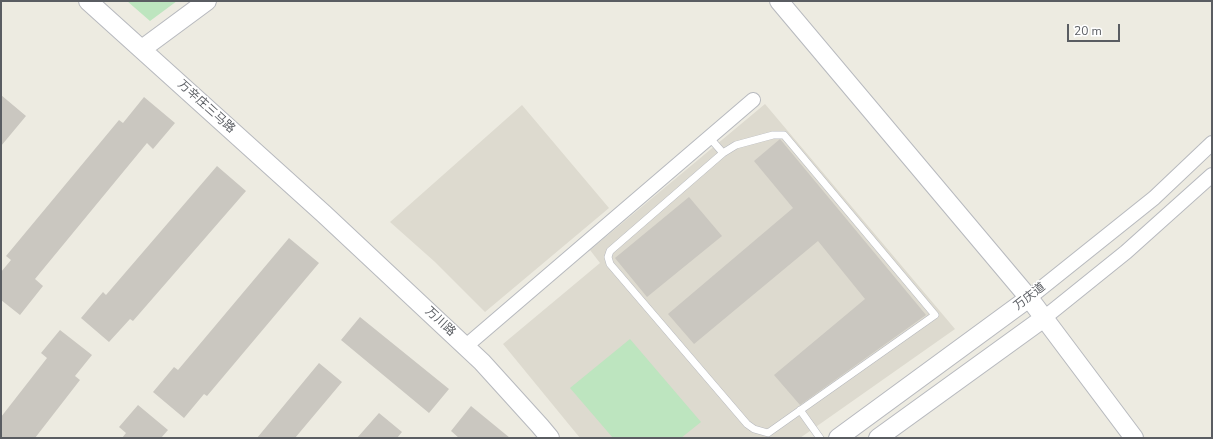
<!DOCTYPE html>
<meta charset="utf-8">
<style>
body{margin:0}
#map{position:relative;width:1213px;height:439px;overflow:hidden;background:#edebe1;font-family:"Nunito Sans",sans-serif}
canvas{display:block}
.frame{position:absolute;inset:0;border:2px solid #5a5d62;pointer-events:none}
.scale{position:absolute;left:1067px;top:24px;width:53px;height:18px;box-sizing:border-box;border:2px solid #5a5d62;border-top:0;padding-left:5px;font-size:12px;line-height:14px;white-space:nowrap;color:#5a5d62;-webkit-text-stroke:3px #fff;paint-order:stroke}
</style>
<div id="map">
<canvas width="1213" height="439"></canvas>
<div class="frame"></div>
<div class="scale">20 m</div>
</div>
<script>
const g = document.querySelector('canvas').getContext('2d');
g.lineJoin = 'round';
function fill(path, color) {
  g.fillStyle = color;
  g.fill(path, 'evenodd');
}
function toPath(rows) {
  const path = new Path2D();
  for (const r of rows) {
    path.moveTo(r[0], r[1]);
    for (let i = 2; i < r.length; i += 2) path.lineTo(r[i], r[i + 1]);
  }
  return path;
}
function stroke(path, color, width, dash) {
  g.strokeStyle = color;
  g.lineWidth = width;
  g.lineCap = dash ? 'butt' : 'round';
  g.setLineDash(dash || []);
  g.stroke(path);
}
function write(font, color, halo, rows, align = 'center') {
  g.font = font + ' "Nunito Sans","Noto Sans SC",sans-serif';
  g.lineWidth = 3;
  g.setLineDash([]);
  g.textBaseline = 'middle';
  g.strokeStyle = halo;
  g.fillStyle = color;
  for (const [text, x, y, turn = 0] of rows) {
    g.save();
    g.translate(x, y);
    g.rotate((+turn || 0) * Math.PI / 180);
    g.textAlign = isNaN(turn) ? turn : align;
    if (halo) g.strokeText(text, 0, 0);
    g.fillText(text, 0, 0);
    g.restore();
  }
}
const education = toPath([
 [765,104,955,329,800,438,580,438,503,344,600,263,590,250],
 [522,105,609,208,485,312,435,262,390,222]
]);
const green = toPath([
 [127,1,177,1,150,21],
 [630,339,701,422,681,438,613,438,570,388]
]);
const building = toPath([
 [1,95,26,116,1,146],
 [144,97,175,123,153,149,147,143,35,279,43,286,20,315,1,300,1,272,11,260,6,256,119,120,123,123],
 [780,139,926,315,800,405,774,375,865,299,818,241,694,344,668,314,793,208,754,161],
 [217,166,246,191,133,321,130,319,109,342,81,318,103,292,106,295],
 [689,197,722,236,647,297,615,258],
 [289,238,319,263,207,396,204,394,184,418,153,392,174,367,178,370],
 [360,317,449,389,429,413,341,340],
 [60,330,92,355,75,376,80,380,35,438,1,438,1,417,47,358,41,353],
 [319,363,342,382,295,438,257,438],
 [138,405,168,430,161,438,122,438,126,433,119,427],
 [471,406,510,438,459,438,451,431],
 [379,413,402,432,397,438,357,438]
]);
const service = toPath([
 [709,137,723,153,736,145,773,135,784,135,935,315,768,433,754,429,747,424,610,264,608,257,610,251,723,153],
 [800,410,820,438]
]);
const minor = toPath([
 [1029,298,1154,198,1212,143],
 [1044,318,1126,252,1212,175],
 [466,346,753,100]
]);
const tertiary = toPath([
 [88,1,324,214,482,362,540,426,550,438],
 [779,1,1029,298,1134,438],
 [142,49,207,1],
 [838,438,1029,298],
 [878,438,1044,318]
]);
const streetNames = [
 ["万辛庄三马路",206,107,42],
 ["万庆道",1030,297,-38],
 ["万川路",440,322,43]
];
fill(education, '#dddacf');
fill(green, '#bde5bf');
fill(building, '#cac7c0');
stroke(service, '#b7b9be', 8);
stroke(minor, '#b7b9be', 16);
stroke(tertiary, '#b7b9be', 20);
stroke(service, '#fff', 7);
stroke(minor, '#fff', 14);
stroke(tertiary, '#fff', 18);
write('12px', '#5a5d62', '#fff', streetNames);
</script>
